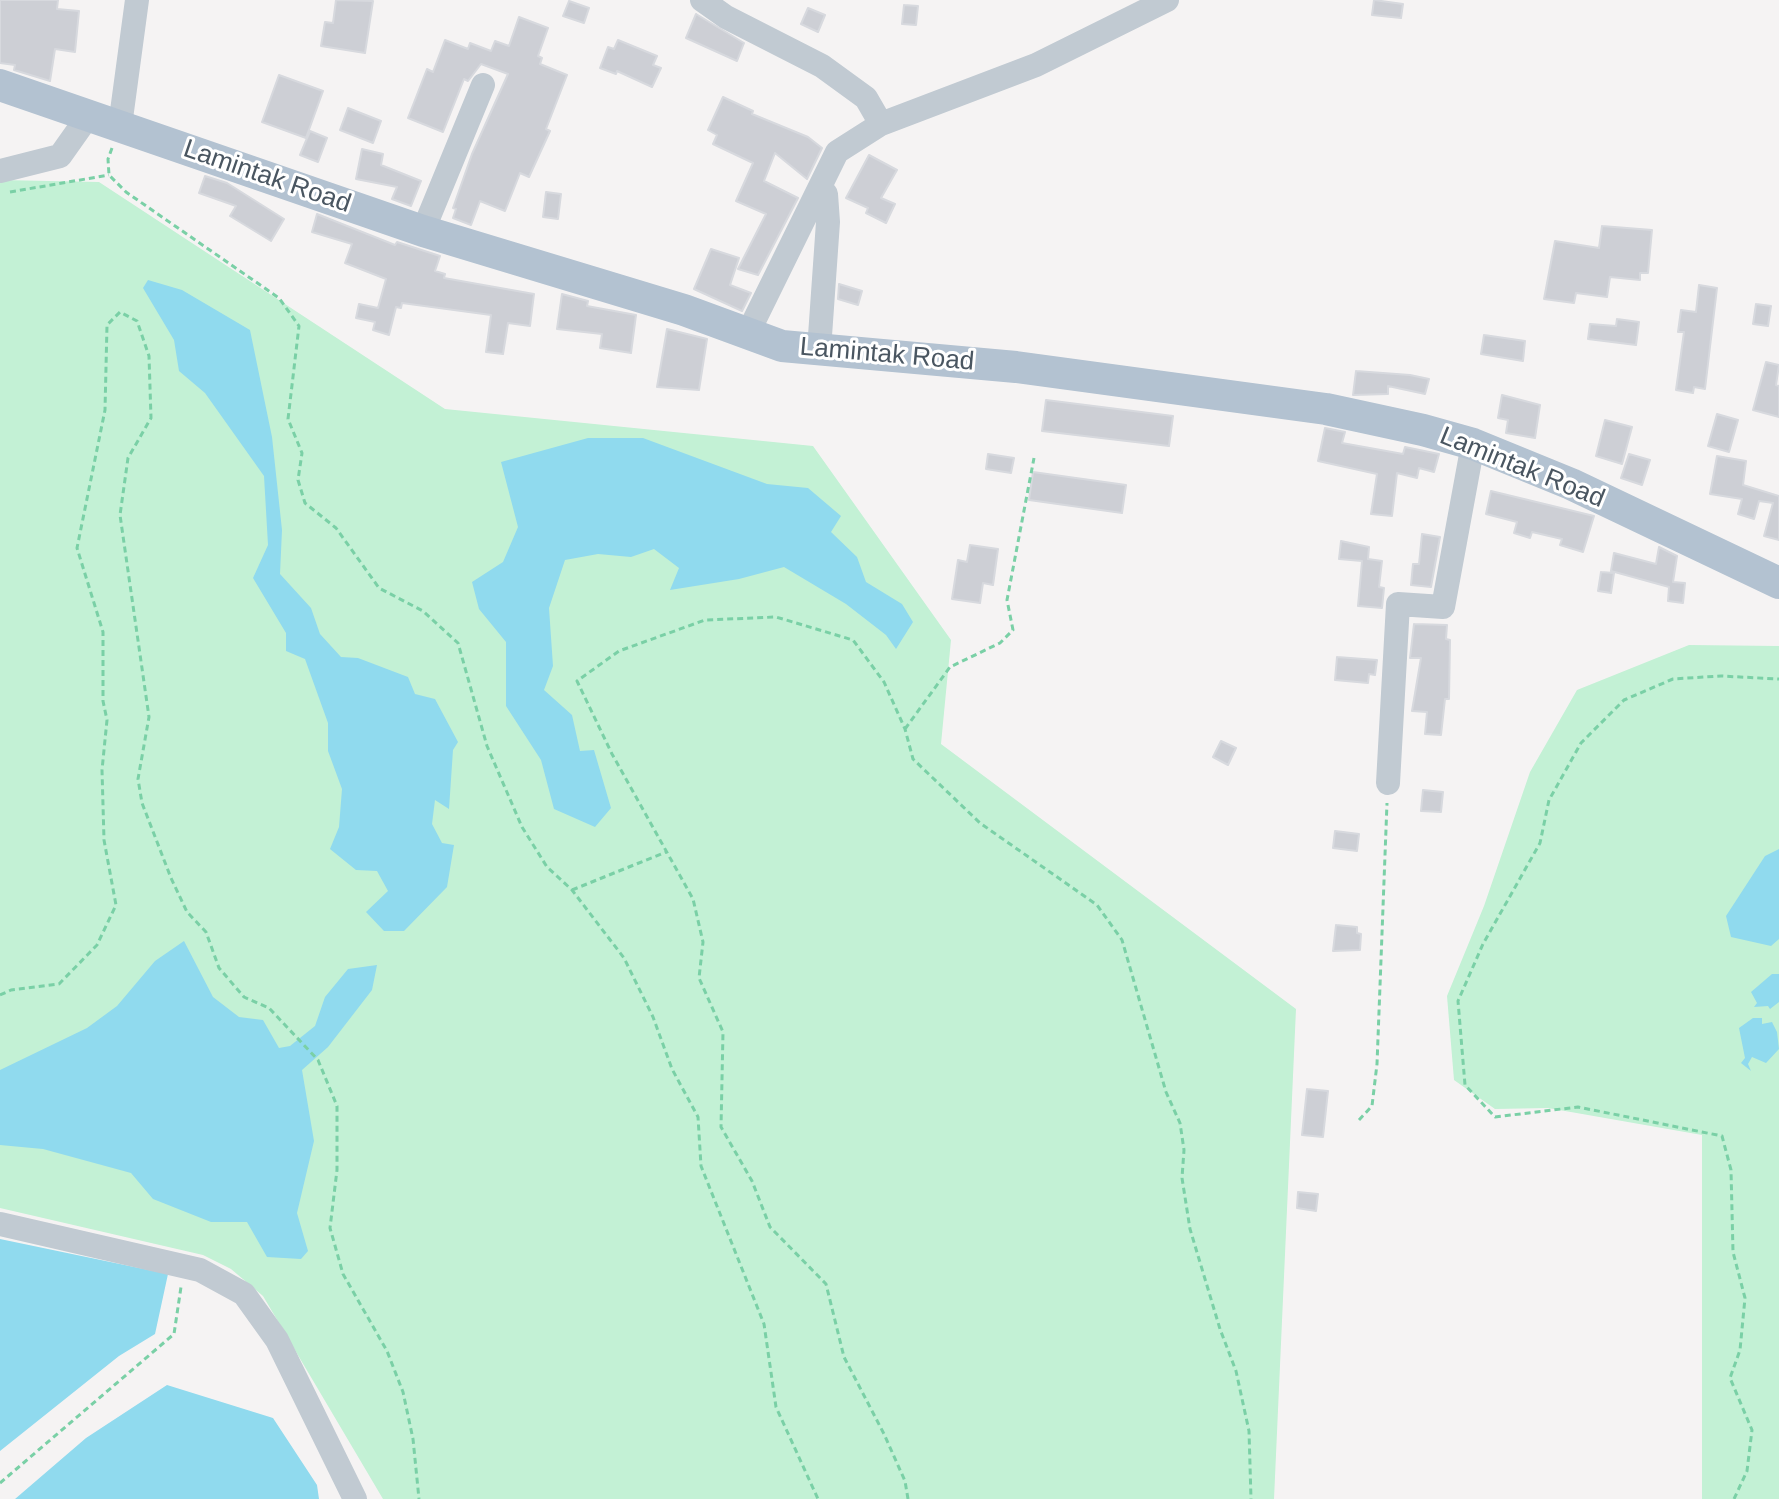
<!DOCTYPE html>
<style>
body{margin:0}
canvas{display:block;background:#f5f3f3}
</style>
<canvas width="1779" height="1499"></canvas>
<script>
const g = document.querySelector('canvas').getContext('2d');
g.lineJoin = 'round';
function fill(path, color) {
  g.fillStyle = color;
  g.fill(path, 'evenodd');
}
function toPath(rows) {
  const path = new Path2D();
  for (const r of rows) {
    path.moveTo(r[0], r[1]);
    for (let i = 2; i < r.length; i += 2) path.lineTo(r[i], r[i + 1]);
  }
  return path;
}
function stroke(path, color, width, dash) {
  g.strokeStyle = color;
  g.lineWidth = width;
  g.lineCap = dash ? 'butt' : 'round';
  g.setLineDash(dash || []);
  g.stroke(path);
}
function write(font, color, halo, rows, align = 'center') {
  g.font = font + ' Arial,sans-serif';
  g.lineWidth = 6;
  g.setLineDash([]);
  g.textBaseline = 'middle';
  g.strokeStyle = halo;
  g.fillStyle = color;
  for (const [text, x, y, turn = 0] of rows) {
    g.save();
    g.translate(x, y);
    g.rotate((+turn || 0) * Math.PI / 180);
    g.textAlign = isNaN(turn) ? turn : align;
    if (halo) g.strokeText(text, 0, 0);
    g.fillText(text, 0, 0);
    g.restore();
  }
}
const green = toPath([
 [0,180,99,182,445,409,813,446,951,640,941,744,1296,1009,1274,1499,383,1499,263,1296,231,1269,203,1255,0,1208],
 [1689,645,1779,646,1779,1499,1702,1499,1702,1135,1548,1108,1495,1109,1454,1080,1447,996,1484,906,1530,772,1577,690]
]);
const water = toPath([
 [148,280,182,290,250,330,272,437,282,530,280,574,311,608,320,634,341,657,358,658,408,677,415,694,435,699,458,742,453,750,449,809,435,800,432,824,442,843,454,845,447,887,404,931,384,931,366,912,388,891,377,871,356,870,330,849,339,827,342,789,328,751,328,723,305,659,286,651,286,633,253,578,268,545,264,476,205,393,179,371,174,340,143,288],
 [588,438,643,438,767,484,808,488,841,516,831,532,857,557,866,582,902,604,913,622,896,649,886,635,846,604,784,567,739,579,670,590,679,568,654,549,631,557,598,554,565,560,549,608,553,666,544,690,572,715,580,751,594,750,611,808,595,827,554,809,541,760,506,706,506,642,479,609,472,582,503,562,518,527,501,462],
 [1779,849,1779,939,1771,946,1731,937,1726,916,1765,856],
 [184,941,213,997,239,1017,263,1020,279,1048,290,1046,315,1026,325,997,348,969,377,965,372,990,328,1047,302,1070,314,1141,297,1213,308,1251,301,1259,267,1257,247,1222,211,1222,153,1199,131,1173,43,1149,0,1145,0,1070,87,1028,117,1006,155,961],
 [1772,974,1779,974,1779,1002,1770,1009,1768,1006,1754,1007,1757,1003,1751,992],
 [1753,1018,1762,1018,1762,1024,1772,1022,1777,1032,1779,1049,1766,1063,1752,1057,1748,1064,1751,1071,1741,1063,1745,1058,1739,1028],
 [0,1239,168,1274,155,1334,119,1356,0,1451],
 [167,1385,273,1418,317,1485,319,1499,15,1499,86,1438]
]);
const building = toPath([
 [0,0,58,0,57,9,79,11,75,52,55,49,50,81,14,70,15,65,0,63,0,0],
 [336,0,373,1,365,53,321,46,325,22,333,23,336,0],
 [1374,0,1403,4,1401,18,1372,15,1374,0],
 [569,1,589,8,584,23,563,16,569,1],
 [904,5,918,6,916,25,902,24,904,5],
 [808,8,825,15,818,32,801,24,808,8],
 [696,14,744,43,737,61,686,38,696,14],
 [519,17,548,28,538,56,542,58,540,64,567,75,546,129,550,131,529,177,520,173,505,211,480,201,471,225,453,218,456,209,453,208,472,154,508,74,481,64,468,81,464,79,443,132,408,118,427,69,433,72,445,40,468,49,470,43,491,51,495,41,509,46,519,17],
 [618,40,657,56,653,65,661,68,652,87,617,71,616,74,600,68,608,47,614,49,618,40],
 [279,75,323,91,306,138,262,122,279,75],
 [723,97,753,111,752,114,808,137,822,148,807,179,775,153,764,181,798,198,758,275,738,269,766,214,736,201,753,163,713,144,717,135,708,130,723,97],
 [348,108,381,121,373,143,340,130,348,108],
 [310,131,327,138,318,162,300,155,310,131],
 [362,149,383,154,381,165,421,181,411,206,392,199,397,187,356,179,362,149],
 [869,155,897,170,881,198,895,204,886,223,866,213,868,208,846,198,869,155],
 [205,176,227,183,284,219,271,241,230,216,236,206,199,193,205,176],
 [546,192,561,194,558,219,543,217,546,192],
 [317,214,395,245,397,242,440,256,435,271,445,274,444,278,534,294,530,326,508,323,503,354,486,352,491,315,402,303,401,308,396,307,389,335,373,330,375,322,356,318,359,304,378,308,386,279,345,263,352,244,312,232,317,214],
 [1602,226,1652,230,1648,273,1640,273,1640,280,1610,277,1607,297,1576,293,1574,303,1544,299,1555,241,1599,248,1602,226],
 [711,249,739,258,730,285,751,293,742,311,694,289,711,249],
 [839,284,862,291,858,305,838,299,839,284],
 [1699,285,1717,288,1705,389,1694,387,1693,393,1676,390,1684,332,1678,332,1681,310,1696,312,1699,285],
 [562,294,588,301,587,306,636,315,631,353,600,348,602,334,557,329,562,294],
 [1756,304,1771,306,1768,326,1753,324,1756,304],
 [1617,319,1639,322,1636,345,1588,339,1590,324,1616,326,1617,319],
 [667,329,707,339,699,390,657,387,667,329],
 [1484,335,1525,341,1523,361,1481,354,1484,335],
 [1766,362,1779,365,1776,385,1779,386,1779,417,1753,410,1766,362],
 [1356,371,1410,375,1429,379,1425,394,1388,386,1388,394,1353,395,1356,371],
 [1502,395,1540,405,1535,438,1506,433,1508,420,1498,418,1502,395],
 [1046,400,1173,416,1169,446,1042,431,1046,400],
 [1717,414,1738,420,1729,452,1708,446,1717,414],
 [1605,420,1632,427,1622,464,1596,456,1605,420],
 [1325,428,1345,432,1342,443,1403,454,1405,447,1439,454,1434,472,1419,468,1417,478,1397,473,1392,516,1371,514,1377,474,1318,461,1325,428],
 [988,454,1014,458,1011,473,986,469,988,454],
 [1629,454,1650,460,1642,485,1621,478,1629,454],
 [1717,456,1746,461,1743,485,1779,496,1779,540,1764,536,1773,503,1759,501,1754,519,1738,514,1742,499,1710,494,1717,456],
 [1033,472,1126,485,1122,513,1029,500,1033,472],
 [1491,491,1594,516,1583,552,1560,545,1562,539,1532,532,1530,538,1514,533,1517,522,1486,514,1491,491],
 [1422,534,1440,537,1431,587,1411,585,1413,564,1419,564,1422,534],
 [1341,541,1369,547,1368,559,1382,561,1379,587,1384,588,1382,608,1358,606,1362,561,1339,559,1341,541],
 [970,545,998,549,993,585,983,583,980,603,952,599,958,560,967,562,970,545],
 [1659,547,1677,556,1673,582,1685,583,1683,603,1668,601,1669,587,1611,571,1614,553,1656,564,1659,547],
 [1601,572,1614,573,1611,593,1598,591,1601,572],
 [1414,624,1447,625,1446,639,1450,640,1449,699,1445,699,1441,735,1425,734,1427,712,1412,711,1421,658,1410,658,1414,624],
 [1337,657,1377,660,1375,675,1369,674,1368,683,1335,680,1337,657],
 [1221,741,1236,748,1228,765,1213,757,1221,741],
 [1423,790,1443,792,1441,812,1421,811,1423,790],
 [1335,831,1359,834,1357,851,1333,848,1335,831],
 [1336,925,1357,927,1357,933,1361,934,1360,950,1333,951,1336,925],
 [1307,1089,1328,1091,1323,1137,1302,1135,1307,1089],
 [1298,1192,1318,1194,1316,1211,1297,1208,1298,1192]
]);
const path = toPath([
 [112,148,108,159,109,175,126,192,279,298,299,326,288,419,302,453,298,480,305,503,336,528,379,588,423,611,458,643,487,746,522,827,547,867,572,890,624,958,653,1017,672,1069,698,1117,701,1166,764,1324,776,1407,818,1499],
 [10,192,109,175],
 [905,729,950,667,1000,643,1013,630,1007,600,1034,458],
 [572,890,666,852],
 [0,995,11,990,59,984,97,945,116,905,104,840,102,770,107,720,103,701,103,632,77,548,105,410,107,325,120,312,137,321,149,356,151,418,128,458,120,515,149,717,138,779,142,803,171,878,187,912,206,932,219,968,244,997,269,1008,318,1060,337,1106,337,1170,330,1228,343,1274,387,1351,403,1392,413,1439,419,1499],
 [1359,1120,1372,1106,1377,1064,1387,803],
 [0,1483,174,1334,181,1287],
 [908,1499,905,1481,884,1434,844,1357,826,1284,770,1227,752,1181,721,1127,723,1032,699,978,703,942,693,899,612,754,577,681,619,651,705,620,776,617,853,640,884,682,905,729,913,759,980,823,1097,905,1122,940,1166,1092,1180,1123,1184,1150,1182,1178,1190,1229,1220,1329,1236,1371,1249,1431,1251,1499],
 [1734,1499,1747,1471,1752,1430,1730,1378,1740,1350,1745,1298,1733,1252,1731,1170,1722,1136,1578,1107,1495,1117,1465,1085,1458,1001,1483,944,1540,843,1549,800,1581,743,1624,700,1673,679,1721,676,1779,679]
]);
const minor = toPath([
 [702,0,726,17,822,66,866,98,881,124],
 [120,126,137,0],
 [0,171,60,156,89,115],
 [423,231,483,85],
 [747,335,837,152,881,124,1036,65,1167,0],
 [819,350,828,222,826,194,820,187],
 [1388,783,1398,604,1443,607,1473,444],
 [0,1224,200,1270,244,1294,277,1340,355,1499]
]);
const major = toPath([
 [0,85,423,231,684,310,782,346,1016,367,1326,409,1423,430,1473,444,1571,484,1779,583]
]);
const streetNames = [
 ["Lamintak Road",267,177,19],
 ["Lamintak Road",887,355,5],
 ["Lamintak Road",1522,468,22]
];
fill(green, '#c3f1d5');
fill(water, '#90daee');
fill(building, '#cdcfd5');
stroke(building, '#d7d9de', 2);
stroke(path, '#7ad0a6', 3, [6, 4]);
stroke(minor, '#c1cad2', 24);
stroke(major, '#b3c2d1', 32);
write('26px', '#4a5661', '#fff', streetNames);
</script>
